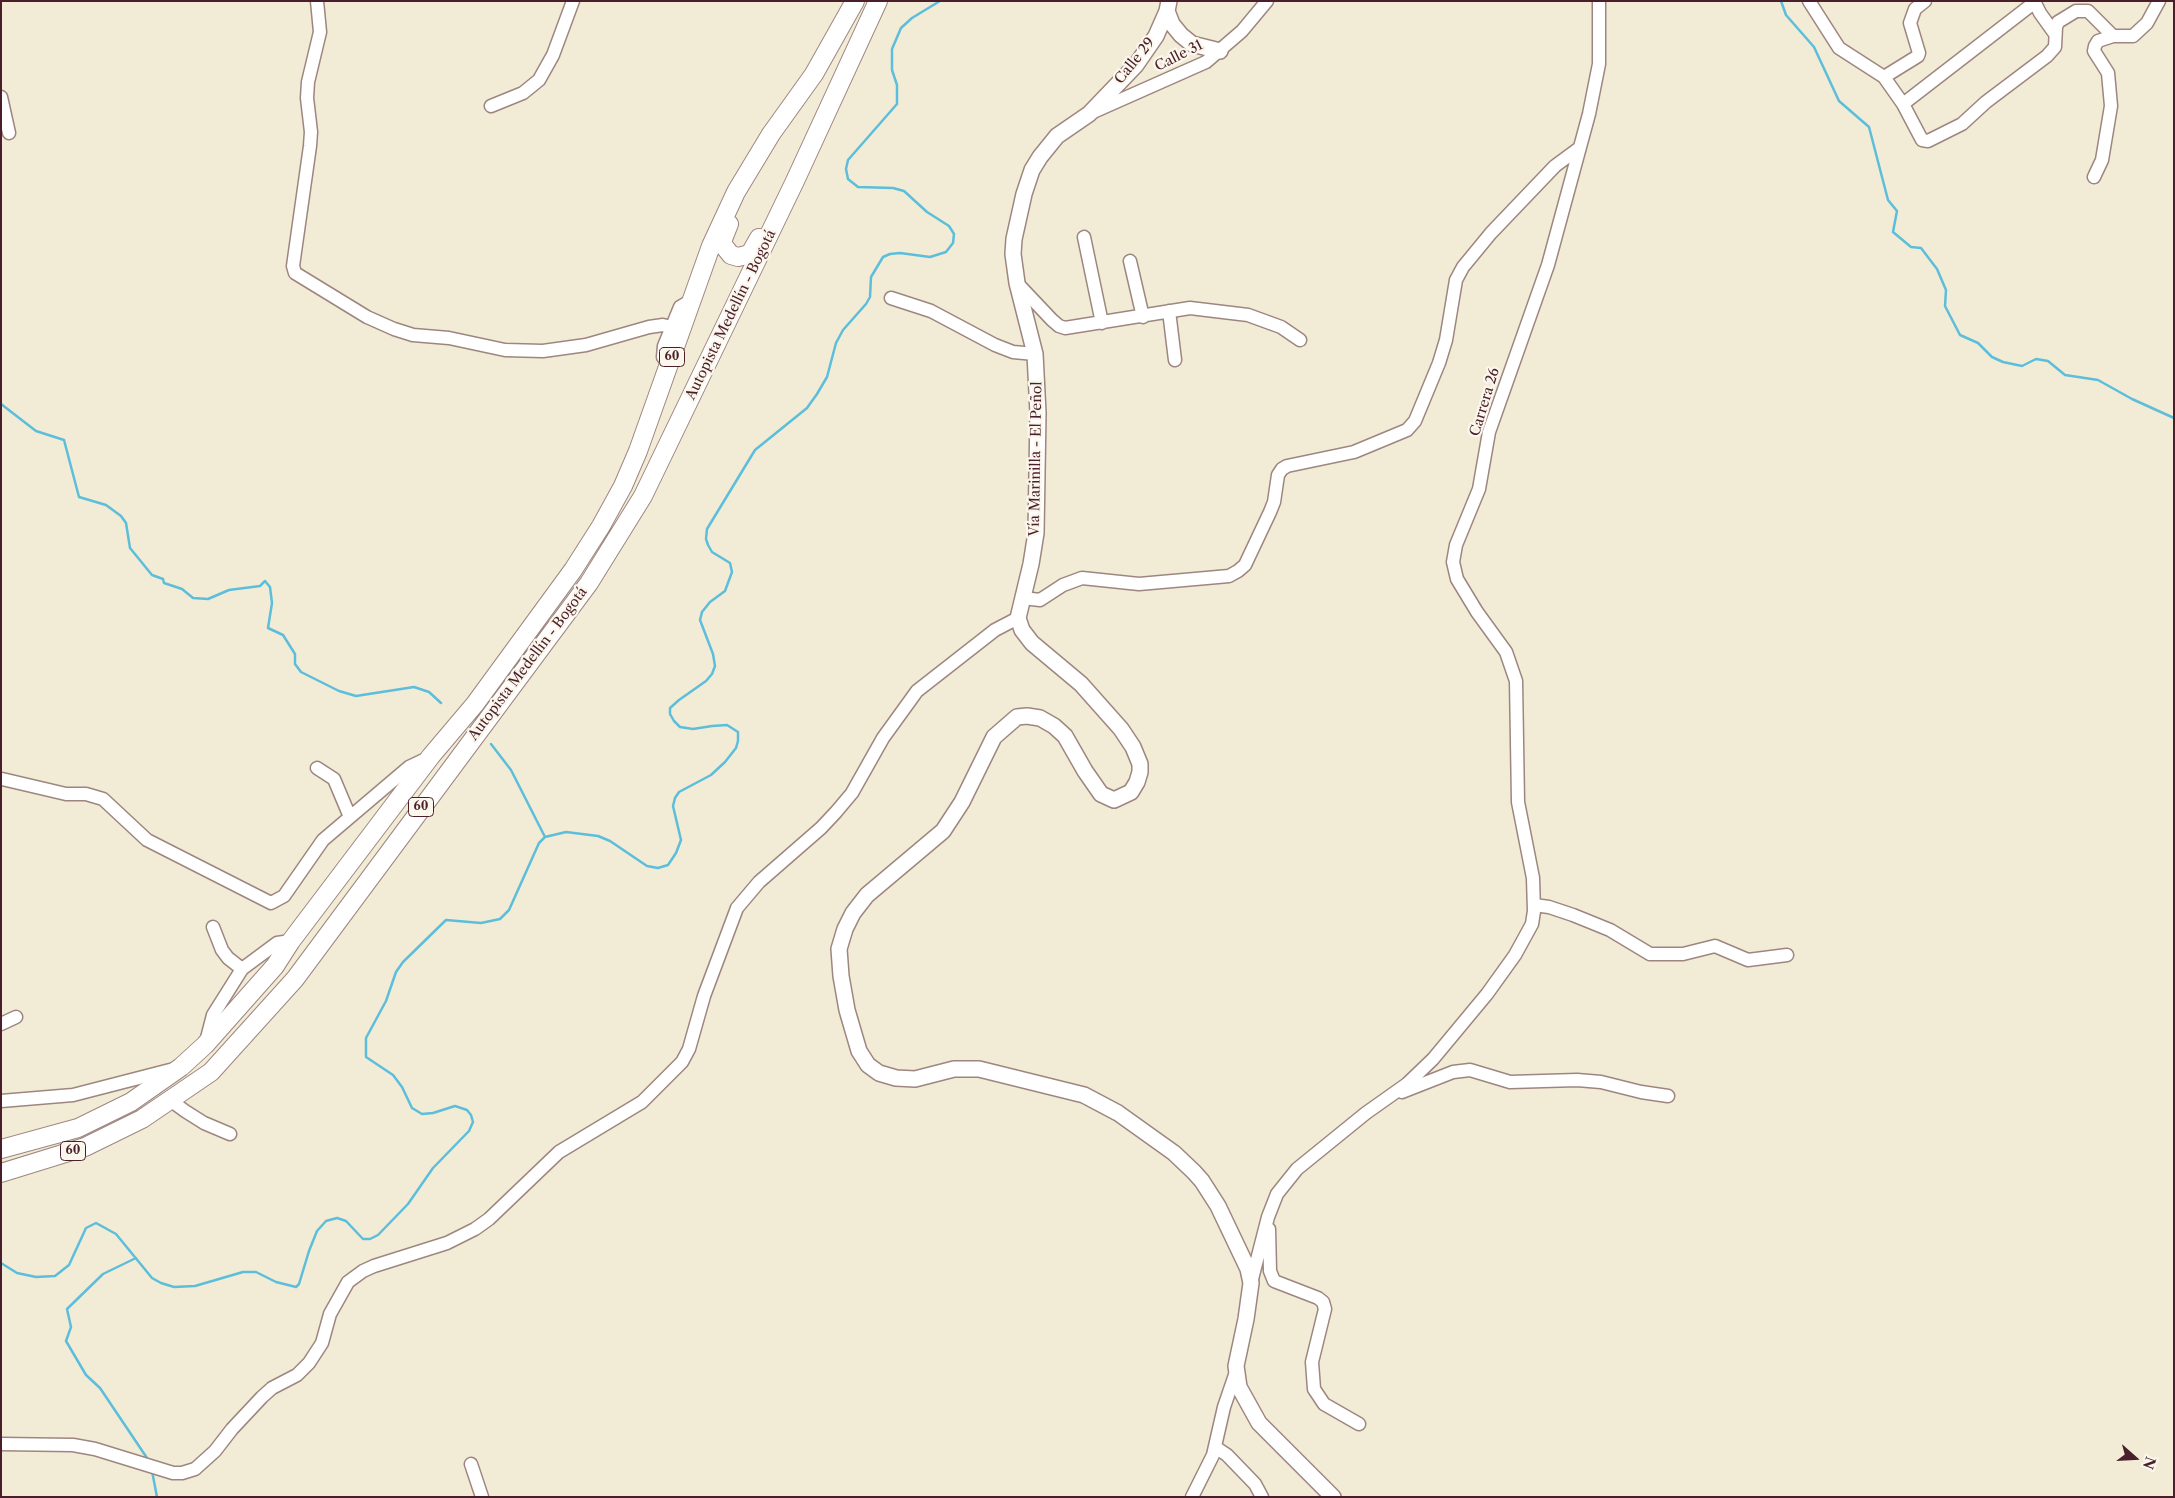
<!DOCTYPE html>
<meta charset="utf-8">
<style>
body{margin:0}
#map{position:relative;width:2175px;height:1498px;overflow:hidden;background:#f2ecd6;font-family:"Libre Caslon Text",serif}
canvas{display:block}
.frame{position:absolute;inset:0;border:2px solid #4a1f2b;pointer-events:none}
.north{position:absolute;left:2110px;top:1433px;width:50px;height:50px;-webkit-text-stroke:4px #fbf7ec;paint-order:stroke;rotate:109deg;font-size:14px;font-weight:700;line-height:20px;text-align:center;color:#4a1f2b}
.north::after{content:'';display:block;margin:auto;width:18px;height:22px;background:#4a1f2b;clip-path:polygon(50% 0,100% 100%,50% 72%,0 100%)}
</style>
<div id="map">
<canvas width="2175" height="1498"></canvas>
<div class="frame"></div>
<div class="north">N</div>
</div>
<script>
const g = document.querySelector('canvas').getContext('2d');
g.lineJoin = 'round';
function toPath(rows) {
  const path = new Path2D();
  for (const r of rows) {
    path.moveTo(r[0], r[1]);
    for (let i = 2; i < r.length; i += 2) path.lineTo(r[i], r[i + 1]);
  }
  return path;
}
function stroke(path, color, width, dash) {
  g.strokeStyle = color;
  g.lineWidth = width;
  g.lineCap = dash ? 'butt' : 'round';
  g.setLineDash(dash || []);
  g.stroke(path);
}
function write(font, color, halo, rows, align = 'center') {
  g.font = font + ' "Libre Caslon Text",serif';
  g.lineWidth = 4.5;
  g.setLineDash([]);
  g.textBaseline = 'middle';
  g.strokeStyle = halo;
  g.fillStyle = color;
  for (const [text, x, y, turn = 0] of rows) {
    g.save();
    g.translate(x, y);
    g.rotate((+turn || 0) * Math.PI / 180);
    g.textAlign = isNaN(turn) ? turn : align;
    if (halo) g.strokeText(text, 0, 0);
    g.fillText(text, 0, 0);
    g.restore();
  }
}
const stream = toPath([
 [1781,1,1786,15,1814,47,1839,101,1869,127,1888,200,1897,211,1893,232,1911,247,1921,248,1937,269,1946,290,1945,306,1960,335,1978,343,1992,357,2003,362,2022,366,2036,359,2048,361,2065,375,2098,380,2132,399,2174,418],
 [1,404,36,431,64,440,79,497,106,505,121,516,126,523,130,548,152,575,163,579,164,583,182,589,193,598,208,599,229,590,260,586,265,581,270,587,272,603,268,628,283,635,295,654,295,664,301,672,339,691,356,696,414,687,429,692,441,703],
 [491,744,511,770,545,837],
 [136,1258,103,1274,67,1309,71,1327,66,1341,86,1375,100,1388,147,1458],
 [1,1263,17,1273,36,1277,55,1276,69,1265,86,1228,96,1223,116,1234,152,1278,161,1283,174,1287,195,1286,243,1272,256,1272,276,1282,296,1287,299,1284,309,1251,317,1231,326,1221,337,1218,346,1221,363,1239,370,1239,378,1235,408,1204,433,1168,469,1131,473,1122,471,1115,467,1110,455,1106,433,1113,422,1114,412,1108,402,1087,393,1075,366,1057,366,1038,386,1001,396,972,403,962,446,920,481,923,500,919,509,910,539,843,545,837,566,832,598,836,610,841,647,866,658,868,668,865,676,853,681,840,673,806,675,798,679,792,711,775,725,762,736,748,738,741,738,732,727,725,712,726,693,729,680,727,674,721,670,714,670,708,679,700,706,681,712,674,715,666,713,654,700,620,702,612,710,602,725,591,732,572,730,563,712,552,708,545,706,539,707,529,755,450,807,408,817,394,827,377,836,343,843,330,866,304,870,297,871,277,883,257,890,254,900,253,930,257,946,252,953,243,954,234,949,226,927,212,904,191,893,188,858,187,848,179,846,169,848,160,897,104,897,85,892,70,892,49,901,28,912,18,940,1],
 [152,1471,157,1497]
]);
const minor = toPath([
 [317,1,320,32,308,82,307,98,311,132,310,146,293,266,295,273,367,317,394,329,413,335,449,338,505,350,543,351,586,345,649,327,663,325,672,327],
 [1809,1,1839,48,1884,77,1903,104,1922,140,1928,141,1962,124,1986,102,2047,56,2055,47,2056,27,2058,22,2076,11,2088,11,2113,36],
 [2034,1,2040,13,2055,34],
 [1884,77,1918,56,1919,53,1910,23,1915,9,1925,1],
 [1,97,9,133],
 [1903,104,2035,2],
 [491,106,523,93,539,80,553,55,573,1],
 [1091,113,1206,62,1242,31,1267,1],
 [2094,177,2102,160,2111,106,2108,73,2094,51,2095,46,2098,41,2113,36,2133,36,2147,23,2159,1],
 [1084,237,1102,323],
 [1130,261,1143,317],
 [1017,283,1052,320,1059,326,1065,328,1190,308,1248,315,1281,327,1300,340],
 [891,298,931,311,995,345,1013,352,1035,354],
 [1169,311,1175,360],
 [669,364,663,357,664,346,680,307,692,300],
 [1023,598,1040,600,1063,585,1082,578,1139,584,1229,576,1238,571,1245,565,1270,512,1274,502,1278,475,1282,469,1287,466,1354,452,1407,430,1415,421,1439,363,1446,340,1456,280,1463,267,1491,233,1555,166,1578,149],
 [317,768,334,779,350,817],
 [2,779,66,794,86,794,103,799,147,840,271,903,284,896,323,840,409,767,428,758],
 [1534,905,1549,907,1573,915,1610,930,1650,954,1683,954,1715,946,1748,960,1787,955],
 [213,927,222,950,228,958,242,969],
 [1,1024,16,1017],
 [206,1042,213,1015,242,969,277,943,291,941],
 [1402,1092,1453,1072,1470,1070,1510,1082,1577,1080,1601,1082,1641,1092,1668,1096],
 [170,1100,185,1111,204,1123,230,1134],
 [1,1101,73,1095,170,1070],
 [1269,1229,1270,1271,1274,1281,1318,1298,1323,1302,1325,1309,1312,1362,1314,1389,1324,1404,1359,1424],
 [1251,1283,1268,1217,1277,1194,1297,1169,1366,1113,1407,1084,1433,1059,1487,994,1515,955,1532,924,1534,911,1533,878,1518,802,1516,681,1506,652,1477,612,1457,579,1453,562,1456,545,1479,489,1489,432,1548,265,1589,114,1599,64,1599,1],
 [1,1444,73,1445,95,1449,173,1473,182,1473,195,1469,215,1451,232,1429,262,1397,272,1388,297,1375,309,1363,322,1343,330,1314,348,1282,363,1271,374,1266,447,1243,475,1229,489,1219,559,1152,642,1102,682,1062,689,1049,704,996,737,908,759,882,821,828,836,812,852,793,883,738,917,691,995,630,1018,618],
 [1215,1447,1227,1455,1255,1484,1262,1497],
 [471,1464,482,1497],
 [1192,1497,1213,1455,1224,1407,1236,1372]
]);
const major = toPath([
 [1169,1,1167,11,1156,36,1136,65,1089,114,1057,136,1040,157,1032,170,1024,194,1014,239,1013,254,1017,283,1035,354,1038,413,1036,533,1031,564,1018,618,1022,630,1032,643,1081,684,1121,729,1133,747,1140,764,1140,772,1137,782,1131,792,1114,800,1101,794,1085,771,1065,736,1054,726,1040,718,1027,716,1017,717,994,737,962,802,943,831,867,895,853,913,845,929,839,949,841,976,847,1010,859,1051,868,1065,879,1073,896,1078,915,1079,954,1069,979,1069,1084,1095,1118,1113,1174,1153,1194,1172,1202,1181,1218,1206,1248,1269,1251,1283,1246,1319,1236,1366,1239,1387,1259,1423,1333,1497],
 [1167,11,1172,24,1181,35,1192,44,1220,51]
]);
const highway = toPath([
 [729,224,723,239,723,245,731,255,738,257,750,254,759,238],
 [1,1149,78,1128,131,1102,181,1067,205,1045,275,966,291,941,431,756,475,704,573,570,601,526,623,486,638,451,711,246,736,192,771,134,814,74,855,1],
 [1,1173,85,1147,142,1119,211,1072,295,979,589,583,643,496,795,181,878,1]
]);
const shields = [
 [672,357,25],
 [421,807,25],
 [73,1151,25]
];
const shieldNames = [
 ["60",672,357],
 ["60",421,807],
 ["60",73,1151]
];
const streetNames = [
 ["Calle 31",1179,56,-27],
 ["Calle 29",1135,61,-51],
 ["Autopista Medellín - Bogotá",731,315,-64],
 ["Carrera 26",1485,402,-73],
 ["Vía Marinilla - El Peñol",1036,459,-89],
 ["Autopista Medellín - Bogotá",528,664,-53]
];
stroke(stream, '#5cbeda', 2.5);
stroke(minor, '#9e8680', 15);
stroke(major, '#9e8680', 18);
stroke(highway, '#9e8680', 20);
stroke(minor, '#fff', 12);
stroke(major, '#fff', 15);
stroke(highway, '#fff', 18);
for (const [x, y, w] of shields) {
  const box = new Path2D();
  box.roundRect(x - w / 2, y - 9.5, w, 19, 4);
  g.fillStyle = '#fbf7ec';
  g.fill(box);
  stroke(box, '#4a1f2b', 1);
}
write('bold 12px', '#4a1f2b', null, shieldNames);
write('14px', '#4a1f2b', '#fbf7ec', streetNames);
</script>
